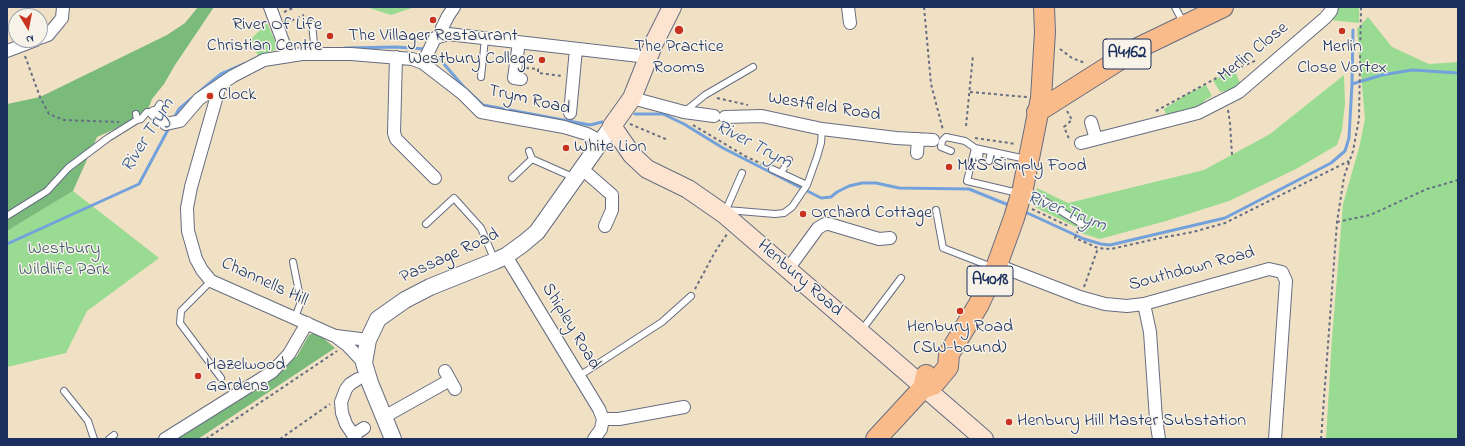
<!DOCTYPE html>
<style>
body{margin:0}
#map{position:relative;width:1465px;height:446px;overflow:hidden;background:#f1e1c4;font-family:"Indie Flower",sans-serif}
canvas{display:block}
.frame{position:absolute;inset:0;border:8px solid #1b2f5e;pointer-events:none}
.north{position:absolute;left:8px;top:8px;width:40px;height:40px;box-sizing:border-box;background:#f7f3e8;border:1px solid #9fa5b1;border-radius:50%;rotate:170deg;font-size:11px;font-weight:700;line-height:16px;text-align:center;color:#1b2f5e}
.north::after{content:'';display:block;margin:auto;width:14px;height:18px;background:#c8321e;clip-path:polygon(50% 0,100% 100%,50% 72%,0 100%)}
</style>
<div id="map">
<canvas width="1465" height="446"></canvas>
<div class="frame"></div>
<div class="north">N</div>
</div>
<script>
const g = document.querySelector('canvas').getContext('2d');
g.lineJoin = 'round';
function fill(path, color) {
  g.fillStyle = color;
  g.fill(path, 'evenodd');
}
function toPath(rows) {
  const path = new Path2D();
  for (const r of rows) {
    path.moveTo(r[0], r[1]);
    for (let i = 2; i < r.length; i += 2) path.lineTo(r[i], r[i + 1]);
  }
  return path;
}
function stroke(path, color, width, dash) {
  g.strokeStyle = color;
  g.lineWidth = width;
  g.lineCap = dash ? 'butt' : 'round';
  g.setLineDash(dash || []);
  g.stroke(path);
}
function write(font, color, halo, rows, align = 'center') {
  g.font = font + ' "Indie Flower",sans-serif';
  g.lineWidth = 3;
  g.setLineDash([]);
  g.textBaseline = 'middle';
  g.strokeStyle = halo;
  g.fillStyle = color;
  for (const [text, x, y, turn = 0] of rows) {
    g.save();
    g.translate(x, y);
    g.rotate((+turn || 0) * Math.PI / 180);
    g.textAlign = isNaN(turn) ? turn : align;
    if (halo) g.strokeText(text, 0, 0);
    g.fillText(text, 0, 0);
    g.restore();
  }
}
const green = toPath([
 [366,7,415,7,391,15],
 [1337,7,1359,7,1359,23,1330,20],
 [1368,17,1392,47,1429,64,1458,62,1458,439,1326,439,1332,338,1343,204,1359,148,1365,119,1357,29],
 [267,23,277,45,276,48,275,50,258,56,251,39],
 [1235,71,1241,85,1234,89,1220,92,1213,80],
 [1344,75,1345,103,1342,130,1337,145,1296,169,1229,201,1166,221,1100,239,1081,233,1080,229,1033,206,1037,188,1068,203,1204,170,1270,134],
 [1206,85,1212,96,1205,100,1200,107,1167,117,1164,109,1189,93],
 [73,191,159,258,87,311,66,353,7,367,7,231]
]);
const forest = toPath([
 [198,7,214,7,175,65,164,84,152,99,147,112,128,123,97,137,73,191,7,231,7,104,40,97,167,35,185,23],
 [316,332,335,348,198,439,172,439,271,377,297,356,309,335]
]);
const stream = toPath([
 [345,48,396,47,425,49],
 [437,56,463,86,483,105,590,125,602,122],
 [1352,84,1353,30],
 [635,114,663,114,684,124,723,148,821,198,831,197,837,192,849,186,862,183,876,183,899,188,969,189,1011,206],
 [173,120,179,109,211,82,221,74,244,64],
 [1023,211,1084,239,1101,244,1110,245,1225,218,1331,163,1345,151,1349,138,1352,84,1382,75,1412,70,1458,73],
 [7,244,139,184,170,126]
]);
const path = toPath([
 [924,7,931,84,943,130],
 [284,12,295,7],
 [286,23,304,15],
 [1060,49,1072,58,1085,63],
 [25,56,40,97,49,114,64,120,119,122],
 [526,68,538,69,538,73,562,76],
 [970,92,1027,97],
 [717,98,748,105],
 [1228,110,1230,123,1232,155],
 [1067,111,1072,120,1064,127,1070,141],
 [1156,111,1220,76,1257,60],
 [630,124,668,140],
 [693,125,745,156,766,166],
 [966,126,973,55],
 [975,138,1016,144],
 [1032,209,1070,227],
 [1337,222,1370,215,1427,189,1458,180],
 [1078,230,1075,238,1098,248,1111,249,1160,238,1193,232,1225,223,1349,161],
 [1084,287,1098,248],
 [695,289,715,252,727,234],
 [206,439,337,351],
 [280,439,330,404],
 [1321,439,1337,222,1344,177,1353,151,1359,119,1361,7]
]);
const service = toPath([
 [1175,7,1183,22],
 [312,24,315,53],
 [481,77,485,39],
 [684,112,705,95,753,67],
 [137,120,141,119,147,112,154,113,160,104],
 [529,151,532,159,575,178],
 [951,151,941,147,942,141,946,137,965,141,975,148],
 [979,158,980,150],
 [989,161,991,152],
 [997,162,998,154],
 [772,169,807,185],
 [781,173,789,160],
 [512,178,532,159],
 [1026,190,1082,224],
 [1018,193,967,181,975,148,1026,159],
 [727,210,775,214,784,213,792,207,807,185,817,157,821,143,822,129],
 [936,210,943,248,992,267],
 [725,212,742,173],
 [7,216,47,191,68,168,108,138,137,120,136,114],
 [426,224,454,198,481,228,495,261],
 [293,262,301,302,295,317],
 [211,281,181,311,180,323,221,378],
 [861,331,901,278],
 [579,376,662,322,691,296],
 [64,391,88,421,94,439],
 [109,439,114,435]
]);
const minor = toPath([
 [270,7,288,55],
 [848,7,850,23],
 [441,36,442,28,448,16,454,7],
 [40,38,48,35,58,23,62,18,63,7],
 [519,42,514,78,521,79],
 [7,51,36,40],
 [396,57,394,133,396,139,435,178],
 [423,63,435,38,448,34,648,57],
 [220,85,191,187,187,208,188,231,196,259,202,270,211,281,335,336,347,345,364,363],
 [632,98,684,112,714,116],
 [154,113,166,124,180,121,199,99,233,76,264,60,302,54,351,54,412,59,423,63,463,94,481,112,564,127,587,134,600,141],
 [570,113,576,49],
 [725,117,762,116,822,129,896,138,933,140],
 [1091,122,1096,139],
 [1081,143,1198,113,1239,92,1325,18,1331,11,1332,7],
 [917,153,918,139],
 [581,168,612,195,612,210,605,226],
 [506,256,599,409,603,419,601,429,594,439],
 [997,265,1080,297,1105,304,1127,306,1144,304,1269,269,1282,272,1286,281,1275,439],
 [788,269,818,228,825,224,829,224,879,239,890,238],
 [1144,304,1150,332,1156,419,1159,439],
 [336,336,368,340],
 [445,371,455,389],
 [384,417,450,380],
 [603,419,619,419,684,407],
 [353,435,364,428],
 [165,439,272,372,289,354,307,323],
 [356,439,346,424,342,413,341,402,346,389,350,384,358,379]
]);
const tertiary = toPath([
 [393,439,370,383,364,363,368,340,378,319,405,300,430,287,495,261,506,256,524,243,537,232,612,126]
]);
const secondary = toPath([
 [672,7,654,43,632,98,612,126,632,155,647,169,688,189,724,214,984,439]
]);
const primary = toPath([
 [1037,112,1138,48,1223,7],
 [923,388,933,385,948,367,949,354,979,304,997,265,1014,218,1023,188,1041,98,1045,32,1044,7],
 [876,439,923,388,926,375]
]);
const markers = [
 [433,20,4,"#c8321e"],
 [679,30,5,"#c8321e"],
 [1342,31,4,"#c8321e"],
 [330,36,4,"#c8321e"],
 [542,60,4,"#c8321e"],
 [210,96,4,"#c8321e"],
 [566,148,4,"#c8321e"],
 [949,167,4,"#c8321e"],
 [803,214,4,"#c8321e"],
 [960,311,4,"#c8321e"],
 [198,376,4,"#c8321e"],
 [1009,422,4,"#c8321e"]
];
const shields = [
 [1127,54,48],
 [990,281,46]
];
const shieldNames = [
 ["A4162",1127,54],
 ["A4018",990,281]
];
const poiNames = [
 ["River Of Life",322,26,"right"],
 ["Christian Centre",322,47,"right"],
 ["The Villager Restaurant",433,37,"center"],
 ["The Practice",679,48,"center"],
 ["Rooms",679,69,"center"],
 ["Merlin",1342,48,"center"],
 ["Close Vortex",1342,69,"center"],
 ["Westbury College",534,60,"right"],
 ["Clock",218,96],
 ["White Lion",574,148],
 ["M&S Simply Food",957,167],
 ["Orchard Cottage",811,214],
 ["Henbury Road",960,328,"center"],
 ["(SW-bound)",960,349,"center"],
 ["Hazelwood",206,366],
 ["Gardens",206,387],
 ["Henbury Hill Master Substation",1017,422]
];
const streetNames = [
 ["Merlin Close",1254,53,-39],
 ["Trym Road",529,101,13],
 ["Westfield Road",824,108,9],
 ["Passage Road",450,257,-25],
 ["Southdown Road",1192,270,-15],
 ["Henbury Road",799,279,41],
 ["Channells Hill",264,283,25],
 ["Shipley Road",570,327,59]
];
const parkNames = [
 ["Westbury",64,250],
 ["Wildlife Park",64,271]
];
const waterNames = [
 ["River Trym",149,136,-58],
 ["River Trym",753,146,28],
 ["River Trym",1066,213,21]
];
fill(green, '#99db92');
fill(forest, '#7abb7c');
stroke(stream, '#73a1db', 3);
stroke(service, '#666d82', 8);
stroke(minor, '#666d82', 14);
stroke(tertiary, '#666d82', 18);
stroke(secondary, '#666d82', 20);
stroke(primary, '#666d82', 22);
stroke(path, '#666d82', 2, [3, 3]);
stroke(service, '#fff', 6);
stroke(minor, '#fff', 12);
stroke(tertiary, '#fff', 16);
stroke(secondary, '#fde4d1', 18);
stroke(primary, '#fabb8b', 20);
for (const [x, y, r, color] of markers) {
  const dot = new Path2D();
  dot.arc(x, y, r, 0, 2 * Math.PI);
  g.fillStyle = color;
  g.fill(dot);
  stroke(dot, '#f7f3e8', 1.5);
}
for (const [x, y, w] of shields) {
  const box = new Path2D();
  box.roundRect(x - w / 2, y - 15, w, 30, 3);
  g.fillStyle = '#f7f3e8';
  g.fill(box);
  stroke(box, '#1b2f5e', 1);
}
write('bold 17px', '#1b2f5e', null, shieldNames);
write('18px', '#1b2f5e', '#f7f3e8', poiNames, 'left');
write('18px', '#1b2f5e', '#f7f3e8', streetNames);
write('18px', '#3a5a6b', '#f7f3e8', parkNames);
write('italic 19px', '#3a578a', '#f7f3e8', waterNames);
</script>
